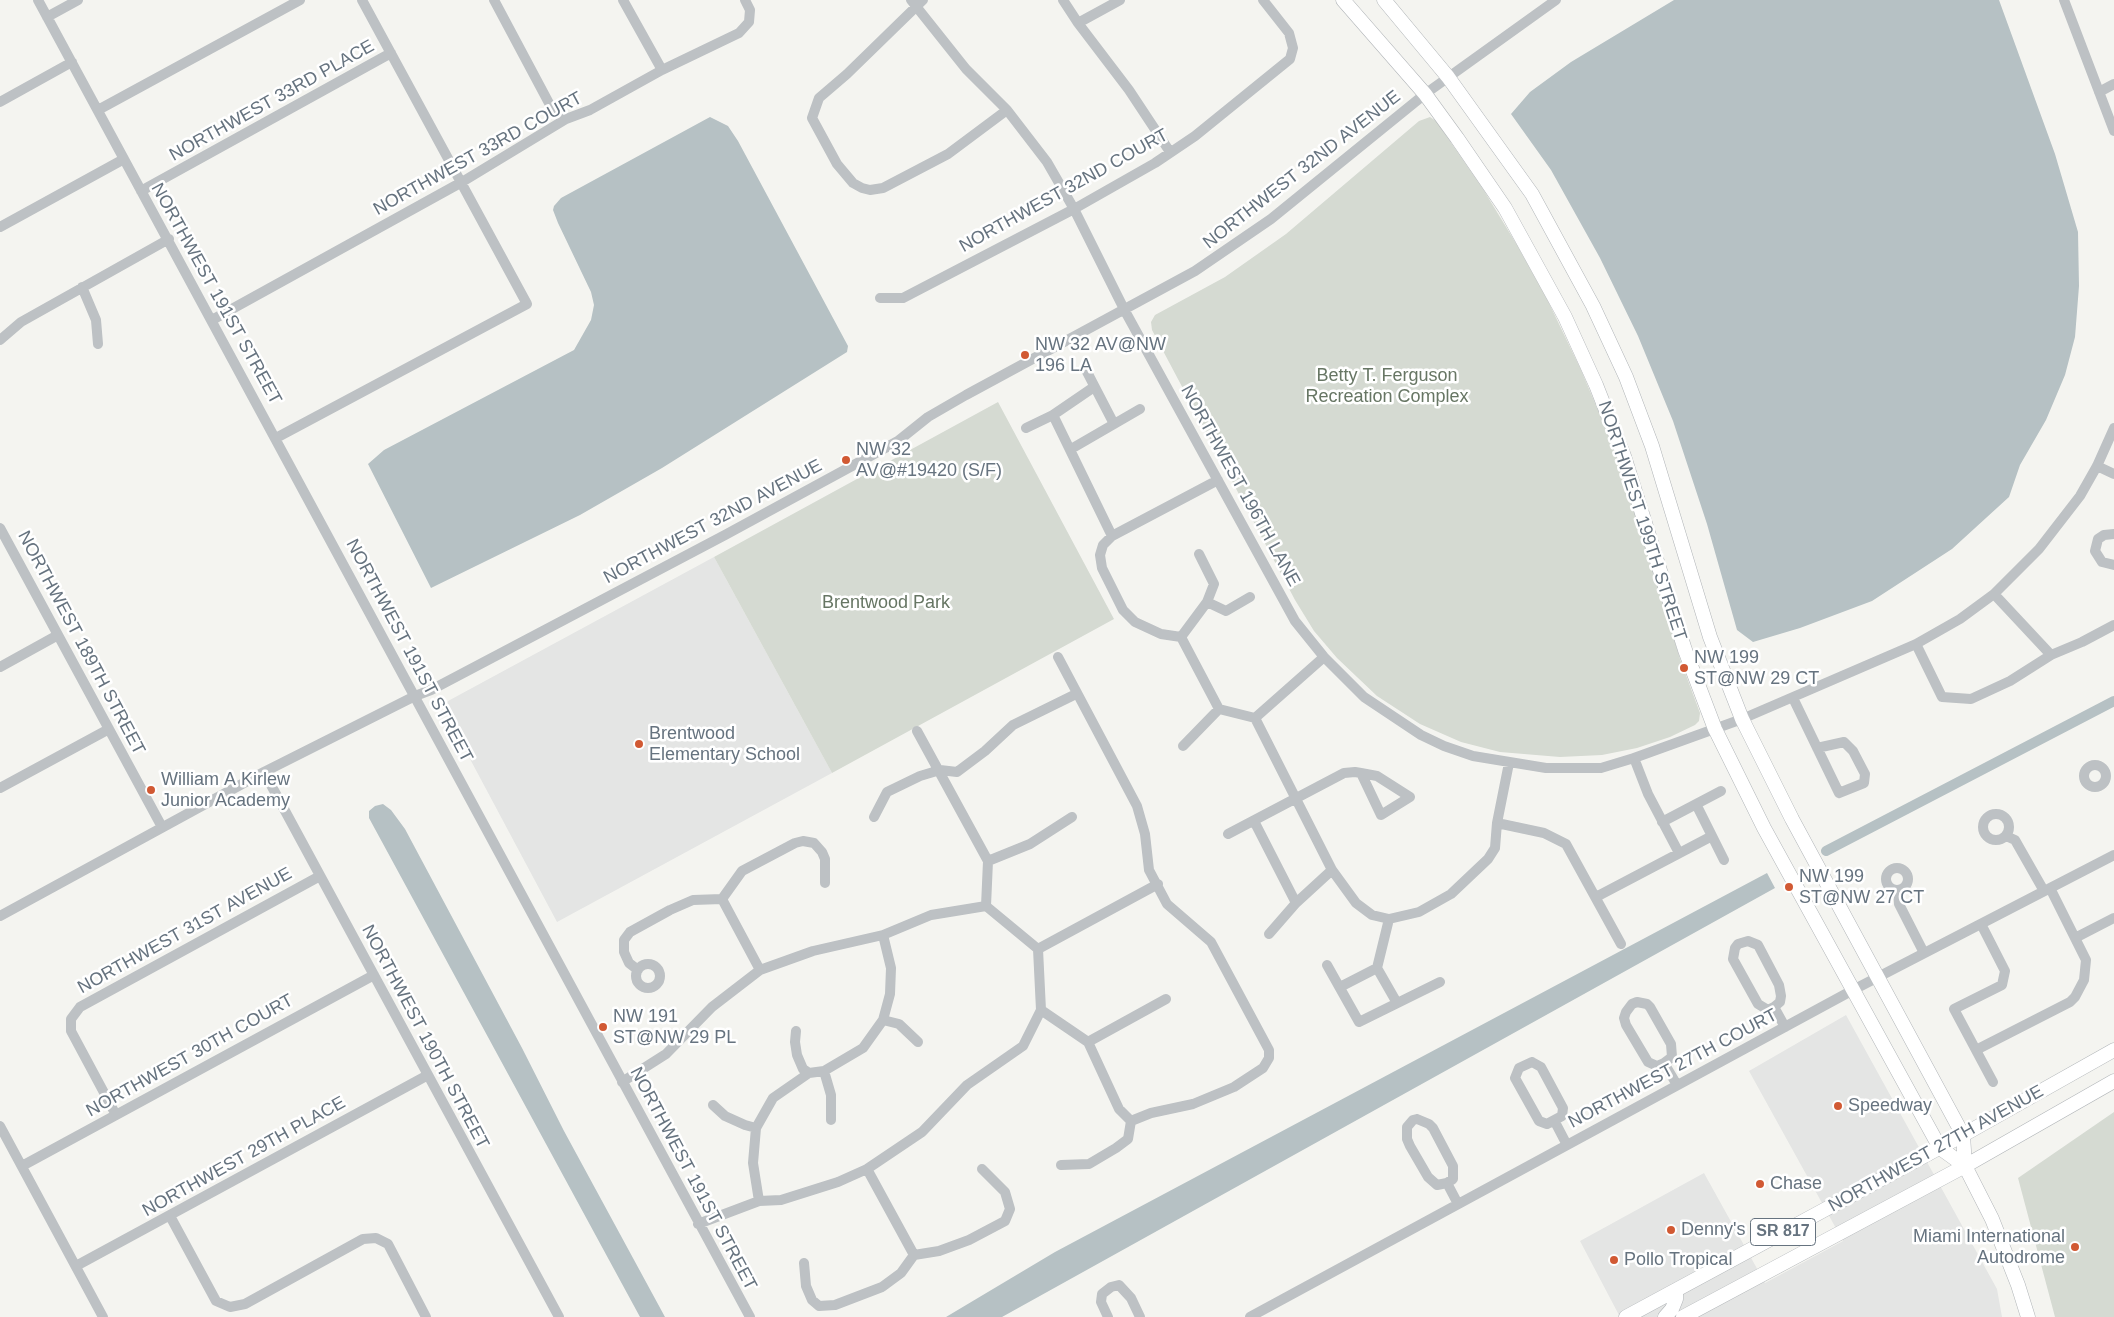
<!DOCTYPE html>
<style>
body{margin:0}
canvas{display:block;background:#f4f4f0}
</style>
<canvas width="2114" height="1317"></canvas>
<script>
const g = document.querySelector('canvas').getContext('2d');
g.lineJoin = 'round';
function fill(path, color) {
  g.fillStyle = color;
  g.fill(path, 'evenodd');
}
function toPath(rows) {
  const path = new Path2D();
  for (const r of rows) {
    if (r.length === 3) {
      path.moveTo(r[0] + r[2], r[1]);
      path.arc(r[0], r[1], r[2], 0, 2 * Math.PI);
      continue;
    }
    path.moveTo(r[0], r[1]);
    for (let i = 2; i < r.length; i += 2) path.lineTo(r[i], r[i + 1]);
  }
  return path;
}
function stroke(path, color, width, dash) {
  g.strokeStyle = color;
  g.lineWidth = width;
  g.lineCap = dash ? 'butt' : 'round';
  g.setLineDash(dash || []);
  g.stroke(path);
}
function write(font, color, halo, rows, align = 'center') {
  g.font = font + ' Arial,sans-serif';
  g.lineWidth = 5;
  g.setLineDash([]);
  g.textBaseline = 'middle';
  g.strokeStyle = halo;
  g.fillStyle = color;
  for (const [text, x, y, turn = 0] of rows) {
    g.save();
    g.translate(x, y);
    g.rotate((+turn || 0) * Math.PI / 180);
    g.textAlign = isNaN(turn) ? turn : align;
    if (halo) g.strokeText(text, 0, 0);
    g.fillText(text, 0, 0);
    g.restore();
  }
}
const built = toPath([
 [714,557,832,773,557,922,446,714,445,708,448,701],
 [1846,1015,1997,1289,2002,1317,1620,1317,1580,1241,1704,1173,1765,1283,1843,1241,1749,1071]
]);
const green = toPath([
 [1430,117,1436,121,1483,189,1517,245,1548,301,1581,370,1603,422,1631,496,1680,659,1700,713,1699,721,1695,725,1670,737,1637,748,1602,755,1560,757,1500,752,1461,742,1420,724,1377,696,1337,658,1314,631,1295,600,1152,330,1151,322,1155,315,1225,277,1286,234,1419,121],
 [998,402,1114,619,832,773,714,557],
 [2114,1112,2114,1317,2055,1317,2018,1178]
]);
const water = toPath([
 [1674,0,1999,0,2055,154,2078,232,2079,286,2075,337,2065,375,2046,420,2020,465,2009,497,1952,549,1872,601,1800,628,1753,642,1737,630,1707,524,1673,421,1638,336,1600,258,1551,170,1511,114,1530,92,1571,62],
 [710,117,728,126,738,141,848,346,847,352,662,468,580,515,431,588,368,464,384,450,574,350,591,320,594,305,591,292,558,223,553,210,554,206,561,198],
 [383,804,391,810,405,829,522,1048,564,1131,665,1317,640,1317,369,818,369,811,375,806],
 [1767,873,1775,888,1002,1317,946,1317,1055,1252]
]);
const canal = toPath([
 [1826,851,2114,701]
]);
const minor = toPath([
 [38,0,750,1317],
 [494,0,550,105,557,114,566,119],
 [623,0,662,70],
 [911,0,966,69,1007,110,1047,162,1074,209,1125,311,1295,621,1324,657,1364,697,1421,735,1444,746,1473,756,1546,768,1601,768,1634,758,1742,719,1916,644,1960,619,1994,594,2039,549,2080,496,2097,466,2114,428],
 [923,0,847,74,819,98,812,118,837,164,853,183,862,188,870,190,883,188,948,154,1007,110],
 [1063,0,1078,23,1129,90,1170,152],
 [2064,0,2114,131],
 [47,17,78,0],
 [1078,23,1120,0],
 [2099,92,2114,84],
 [0,102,72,62],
 [98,110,300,0],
 [141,191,391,53],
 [0,227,124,159],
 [82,287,96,320,98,344],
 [880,298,903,298,1074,209,1155,163,1195,136,1290,59,1293,48,1289,33,1263,0],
 [212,320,462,182,566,119,590,110,662,70,739,33,749,22,750,10,745,0],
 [0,340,21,322,169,239],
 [1086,370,1114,424],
 [1094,387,1053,415,1112,536],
 [1026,428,1053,415],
 [276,438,527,304,362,0],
 [1071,449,1140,409],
 [2097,466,2114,474],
 [1218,480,1112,536,1103,545,1100,555,1102,568,1123,610,1135,622,1161,634,1181,637,1219,709,1255,718,1332,870,1356,903,1372,915,1389,919,1419,912,1451,894,1488,859,1495,848,1497,823,1509,763],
 [0,528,162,827],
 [2114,534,2104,535,2098,539,2095,551,2102,562,2114,565],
 [1994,594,2051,655],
 [1207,602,1226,611,1250,597],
 [1181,637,1207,602,1214,584,1199,554],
 [1916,644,1942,697,1971,699,2010,681,2051,655,2082,642,2114,625],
 [1058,657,1137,806,1145,834,1149,870,1167,904,1211,942,1269,1050,1269,1058,1263,1068,1234,1087,1193,1104,1151,1113,1131,1121],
 [0,667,58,635],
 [1793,698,1839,793,1864,783,1865,774,1853,751,1844,742,1817,748],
 [1255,718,1324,657],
 [917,731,988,861,986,906,1038,949,1041,1010,1088,1042,1119,1109,1131,1121],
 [1183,746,1219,709],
 [1634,758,1648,794,1679,853],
 [2095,776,11],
 [264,772,559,1317],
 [0,788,109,729],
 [1696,804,1724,860],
 [1996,827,13],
 [874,817,887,792,920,776,940,770,957,772,985,751,1013,725,1076,694],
 [1254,821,1296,903],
 [1662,822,1721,791],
 [1497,823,1544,833,1566,844,1621,944],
 [1228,834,1344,773,1355,772,1361,773,1377,776,1410,797,1381,815,1361,773],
 [2006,836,2015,840,2044,891],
 [988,861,1030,844,1072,817],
 [1897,879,11],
 [1898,890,1899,904,1924,953],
 [1596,897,1712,836],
 [722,899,760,970],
 [0,916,264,772,415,696,431,690,725,535,898,441,928,417,966,395,1195,271,1271,219,1425,94,1556,0],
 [1389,919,1377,968,1397,1003],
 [1981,924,2005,971,2002,985,1954,1009,1993,1082],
 [1269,934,1296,903,1332,870],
 [2075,938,2114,918],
 [1038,949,1158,884],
 [648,976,12],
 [1327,965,1359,1022,1440,982],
 [638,970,629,963,624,952,624,940,630,932,670,910,693,900,722,899,742,871,795,843,803,841,814,843,822,852,825,859,825,883],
 [1340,987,1377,968],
 [1637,1002,1647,1004,1650,1007,1671,1044,1672,1057,1664,1063,1657,1066,1648,1062,1626,1025,1624,1018,1626,1012,1632,1004,1637,1002],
 [1774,1007,1768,1010,1758,1004,1733,959,1735,948,1738,944,1748,941,1758,945,1779,985,1781,996,1780,1002,1774,1007,1785,1027],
 [883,1020,899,1024,918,1042],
 [796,1031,795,1042,797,1055,803,1069,809,1073],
 [1088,1042,1166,999],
 [1976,1050,2070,1002,2075,997,2084,980,2086,960,2050,888],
 [1532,1062,1541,1067,1563,1108,1562,1116,1547,1124,1539,1121,1515,1078,1519,1068,1532,1062],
 [1664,1063,1677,1085],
 [824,1071,831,1095,831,1120],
 [622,1082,666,1054,712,1007,760,970,813,951,883,935,931,915,986,906],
 [713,1105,725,1116,745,1125,756,1128],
 [116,1115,71,1031,71,1019,80,1007,320,876],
 [1417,1119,1429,1124,1433,1128,1453,1166,1453,1179,1447,1183,1437,1185,1428,1177,1410,1146,1407,1139,1407,1127,1413,1120,1417,1119],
 [1555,1122,1567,1145],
 [0,1126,103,1317],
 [1061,1165,1089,1164,1116,1148,1128,1139,1131,1121],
 [22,1166,374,975],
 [867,1169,914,1255],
 [1447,1183,1458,1204],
 [759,1201,753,1163,756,1128,773,1098,809,1073,824,1071,863,1048,883,1020,890,994,891,968,883,935],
 [170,1216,216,1301,230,1307,245,1304,363,1239,376,1238,388,1244,426,1317],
 [698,1224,759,1201,781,1200,838,1182,867,1169,922,1132,967,1085,1023,1046,1041,1010],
 [804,1263,806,1286,812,1300,819,1306,835,1305,882,1287,901,1273,914,1255,939,1251,969,1240,1005,1221,1010,1209,1005,1192,982,1169],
 [76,1266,428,1075],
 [1108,1317,1101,1302,1102,1294,1111,1287,1119,1285,1131,1298,1140,1317],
 [1250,1317,1853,990,2114,855]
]);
const major = toPath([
 [1343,0,1425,94,1457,138,1505,208,1565,317,1596,385,1624,456,1685,650,1715,729,1764,828,1940,1148,1965,1166],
 [1384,0,1448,77,1532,194,1593,306,1626,377,1652,446,1710,637,1742,719,1792,819,1963,1135,1965,1166,1992,1219,2018,1285,2028,1317],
 [1626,1317,1963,1135,2114,1050],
 [1665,1317,1672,1309,1676,1299,1676,1290],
 [1683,1317,1965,1166,2114,1081]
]);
const markers = [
 [1025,355,5,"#d15933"],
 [846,460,5,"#d15933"],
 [1684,668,5,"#d15933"],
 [639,744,5,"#d15933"],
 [151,790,5,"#d15933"],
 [1789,887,5,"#d15933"],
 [603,1027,5,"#d15933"],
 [1838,1106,5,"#d15933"],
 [1760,1184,5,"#d15933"],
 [1671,1230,5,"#d15933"],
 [2075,1247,5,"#d15933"],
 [1614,1260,5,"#d15933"]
];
const shields = [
 [1783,1232,65]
];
const shieldNames = [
 ["SR 817",1783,1232]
];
const streetNames = [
 ["NORTHWEST 33RD PLACE",272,101,-29],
 ["NORTHWEST 33RD COURT",478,154,-29],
 ["NORTHWEST 32ND AVENUE",1302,170,-38],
 ["NORTHWEST 32ND COURT",1064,191,-29],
 ["NORTHWEST 191ST STREET",216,294,61],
 ["NORTHWEST 196TH LANE",1240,486,61],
 ["NORTHWEST 199TH STREET",1642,521,72],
 ["NORTHWEST 32ND AVENUE",713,522,-28],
 ["NORTHWEST 189TH STREET",81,643,62],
 ["NORTHWEST 191ST STREET",409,651,62],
 ["NORTHWEST 31ST AVENUE",185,931,-29],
 ["NORTHWEST 190TH STREET",425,1037,62],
 ["NORTHWEST 30TH COURT",190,1056,-29],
 ["NORTHWEST 27TH COURT",1673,1069,-28],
 ["NORTHWEST 27TH AVENUE",1936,1149,-29],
 ["NORTHWEST 29TH PLACE",244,1157,-29],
 ["NORTHWEST 191ST STREET",693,1179,62]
];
const poiNames = [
 ["NW 32 AV@NW",1035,345],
 ["196 LA",1035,366],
 ["NW 32",856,450],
 ["AV@#19420 (S/F)",856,471],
 ["NW 199",1694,658],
 ["ST@NW 29 CT",1694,679],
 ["Brentwood",649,734],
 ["Elementary School",649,755],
 ["William A Kirlew",161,780],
 ["Junior Academy",161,801],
 ["NW 199",1799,877],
 ["ST@NW 27 CT",1799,898],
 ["NW 191",613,1017],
 ["ST@NW 29 PL",613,1038],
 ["Speedway",1848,1106],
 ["Chase",1770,1184],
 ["Denny's",1681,1230],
 ["Miami International",2065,1237,"right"],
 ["Autodrome",2065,1258,"right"],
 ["Pollo Tropical",1624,1260]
];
const parkNames = [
 ["Betty T. Ferguson",1387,376],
 ["Recreation Complex",1387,397],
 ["Brentwood Park",886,603]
];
fill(built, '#e4e5e4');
fill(green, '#d5dad2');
fill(water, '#b6c1c4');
stroke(canal, '#b6c1c4', 10);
stroke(major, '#b1b5b8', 15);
stroke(minor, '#bdc1c4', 10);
stroke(major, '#fff', 14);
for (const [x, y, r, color] of markers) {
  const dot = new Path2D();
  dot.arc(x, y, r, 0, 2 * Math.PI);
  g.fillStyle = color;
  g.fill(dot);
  stroke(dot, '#fff', 2);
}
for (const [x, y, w] of shields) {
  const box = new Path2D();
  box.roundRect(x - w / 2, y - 13.5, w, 27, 4);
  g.fillStyle = '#fff';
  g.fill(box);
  stroke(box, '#66737f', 1);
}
write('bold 16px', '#66737f', null, shieldNames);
write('18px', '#66737f', '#fff', streetNames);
write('18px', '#66737f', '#fff', poiNames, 'left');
write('18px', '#677664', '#fff', parkNames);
</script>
